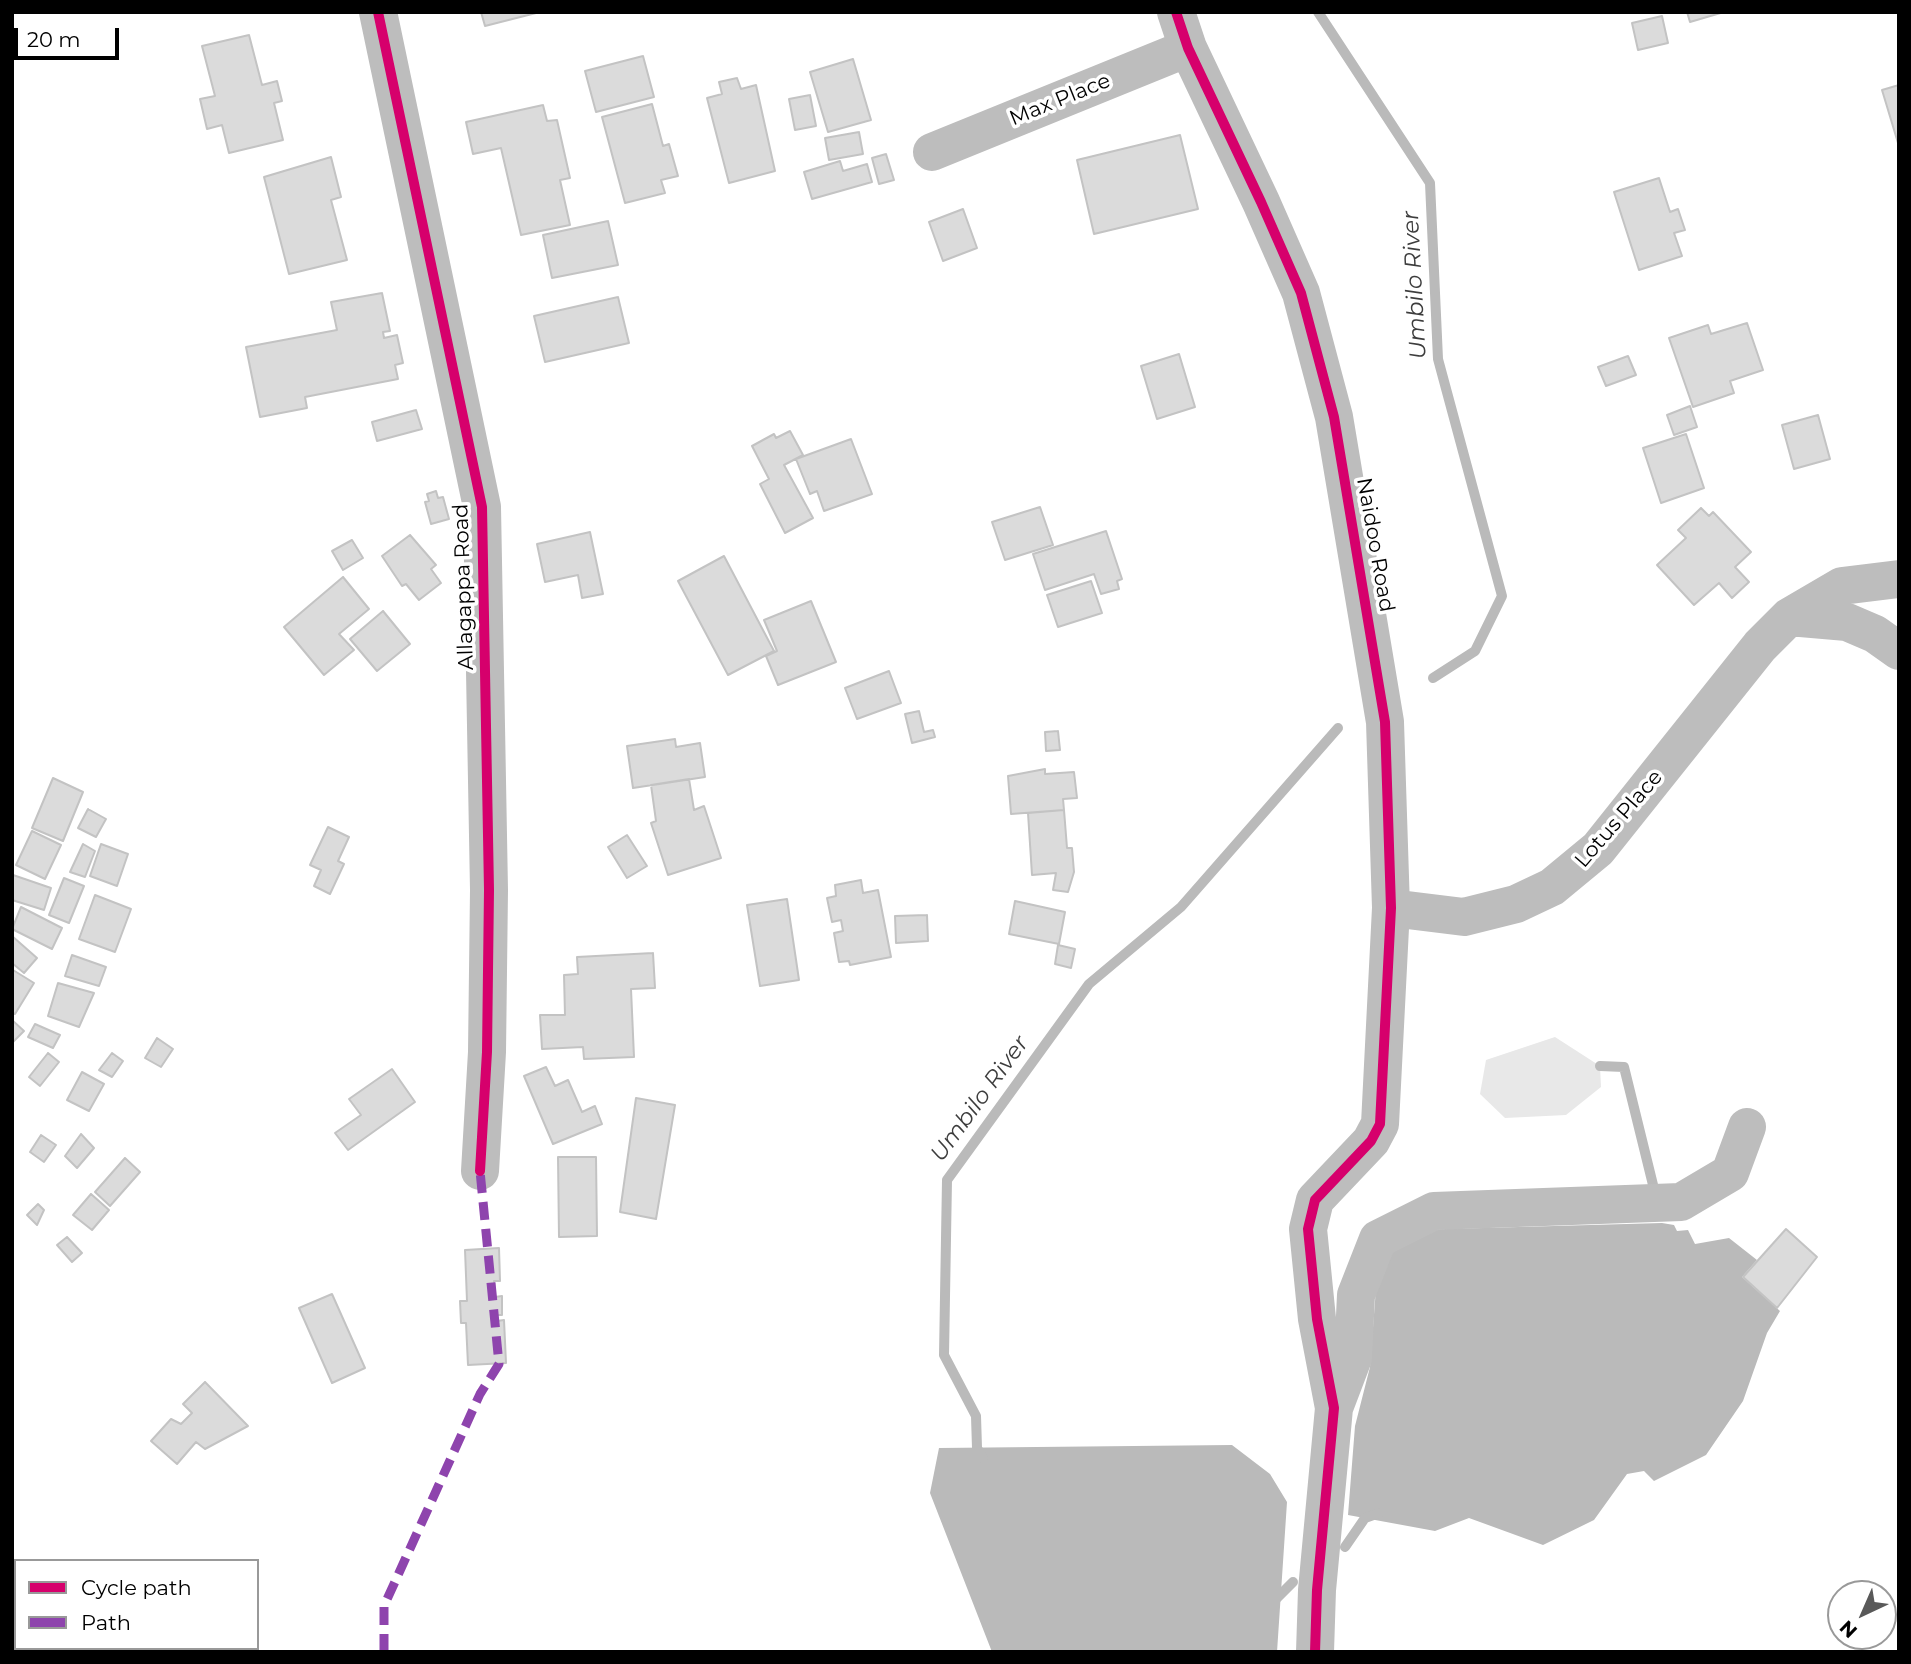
<!DOCTYPE html>
<style>
body{margin:0}
#map{position:relative;width:1911px;height:1664px;overflow:hidden;background:#fff;font-family:Montserrat,sans-serif}
canvas{display:block}
.frame{position:absolute;inset:0;border:14px solid #000;pointer-events:none}
.legend{position:absolute;left:14px;top:1559px;width:245px;height:91px;box-sizing:border-box;background:#fff;border:2px solid #999;margin:0;padding:9px 12px;list-style:none;font-size:21px;color:#000}
.legend li{display:flex;align-items:center;gap:14px;height:35px}
.legend b{width:35px;border:2px solid #999}
.north{position:absolute;left:1827px;top:1580px;width:70px;height:70px;box-sizing:border-box;background:#fff;border:2px solid #999;border-radius:50%;rotate:224deg;font-size:19px;font-weight:700;line-height:28px;text-align:center;color:#000}
.north::after{content:'';display:block;margin:auto;width:24px;height:32px;background:#595959;clip-path:polygon(50% 0,100% 100%,50% 72%,0 100%)}
.scale{position:absolute;left:14px;top:28px;width:105px;height:32px;box-sizing:border-box;border:4px solid #000;border-top:0;padding-left:9px;font-size:21px;line-height:24px;white-space:nowrap;color:#000;-webkit-text-stroke:5px #fff;paint-order:stroke}
</style>
<div id="map">
<canvas width="1911" height="1664"></canvas>
<div class="frame"></div>
<ul class="legend">
<li><b style="height:9px;background:#d6006c"></b>Cycle path</li>
<li><b style="height:9px;background:#8e44ad"></b>Path</li>
</ul>
<div class="north">N</div>
<div class="scale">20 m</div>
</div>
<script>
const g = document.querySelector('canvas').getContext('2d');
g.lineJoin = 'round';
function fill(path, color) {
  g.fillStyle = color;
  g.fill(path, 'evenodd');
}
function toPath(rows) {
  const path = new Path2D();
  for (const r of rows) {
    path.moveTo(r[0], r[1]);
    for (let i = 2; i < r.length; i += 2) path.lineTo(r[i], r[i + 1]);
  }
  return path;
}
function stroke(path, color, width, dash) {
  g.strokeStyle = color;
  g.lineWidth = width;
  g.lineCap = dash ? 'butt' : 'round';
  g.setLineDash(dash || []);
  g.stroke(path);
}
function write(font, color, halo, rows, align = 'center') {
  g.font = font + ' Montserrat,sans-serif';
  g.lineWidth = 7;
  g.setLineDash([]);
  g.textBaseline = 'middle';
  g.strokeStyle = halo;
  g.fillStyle = color;
  for (const [text, x, y, turn = 0] of rows) {
    g.save();
    g.translate(x, y);
    g.rotate((+turn || 0) * Math.PI / 180);
    g.textAlign = isNaN(turn) ? turn : align;
    if (halo) g.strokeText(text, 0, 0);
    g.fillText(text, 0, 0);
    g.restore();
  }
}
const green = toPath([
 [1555,1037,1600,1066,1601,1087,1566,1115,1505,1118,1480,1094,1486,1060]
]);
const water = toPath([
 [1662,1223,1674,1225,1677,1231,1688,1230,1695,1244,1729,1238,1757,1260,1742,1277,1780,1311,1767,1333,1743,1401,1706,1455,1654,1481,1644,1471,1627,1474,1594,1520,1543,1545,1469,1518,1435,1531,1348,1515,1355,1426,1370,1367,1377,1275,1392,1248,1411,1230],
 [1232,1445,1270,1474,1287,1502,1277,1652,992,1652,930,1493,939,1448]
]);
const stream = toPath([
 [1318,12,1430,183,1438,359,1502,596,1475,651,1433,678],
 [1600,1066,1624,1067,1656,1197],
 [983,1458,977,1448,976,1416,944,1355,947,1180,1089,984,1181,907,1338,728],
 [1345,1547,1365,1518,1379,1513],
 [1272,1603,1293,1582]
]);
const building = toPath([
 [481,12,540,12,485,26,481,12],
 [1687,12,1724,12,1690,22,1687,12],
 [1662,16,1668,43,1638,50,1632,23,1662,16],
 [249,35,262,85,277,81,282,101,274,103,283,140,229,153,222,125,207,129,200,99,215,96,202,46,249,35],
 [643,56,654,97,596,112,585,71,643,56],
 [853,59,871,120,828,132,810,72,853,59],
 [737,78,741,89,756,85,775,171,729,183,707,98,722,94,719,82,737,78],
 [1899,85,1899,142,1898,143,1882,90,1899,85],
 [810,95,816,126,795,130,789,99,810,95],
 [652,104,663,146,669,144,678,176,661,180,665,193,625,203,602,117,652,104],
 [543,105,547,121,557,120,570,178,560,180,570,225,521,235,501,148,473,154,466,122,543,105],
 [859,132,863,154,829,160,825,138,859,132],
 [1180,135,1198,209,1094,234,1077,160,1180,135],
 [886,154,894,180,879,184,872,158,886,154],
 [331,157,341,197,331,200,347,260,289,274,264,177,331,157],
 [840,161,843,171,867,164,872,182,812,199,804,172,840,161],
 [1659,178,1670,212,1678,209,1685,230,1674,233,1682,256,1639,270,1614,192,1659,178],
 [963,209,977,248,943,261,929,222,963,209],
 [608,221,618,265,552,278,543,235,608,221],
 [382,293,390,331,383,332,384,338,397,335,403,363,395,365,398,379,305,397,307,408,260,417,246,347,337,330,331,302,382,293],
 [618,297,629,343,545,362,534,316,618,297],
 [1747,323,1763,370,1730,381,1734,393,1693,407,1669,338,1708,325,1711,334,1747,323],
 [1179,354,1195,407,1157,419,1141,366,1179,354],
 [1628,356,1636,375,1606,386,1598,367,1628,356],
 [1690,406,1697,427,1674,435,1667,415,1690,406],
 [416,410,422,429,377,441,372,422,416,410],
 [1818,415,1830,459,1794,469,1782,425,1818,415],
 [790,431,803,455,784,465,813,518,785,533,760,484,769,479,752,446,774,434,776,438,790,431],
 [1686,434,1704,488,1661,503,1643,448,1686,434],
 [851,439,872,494,824,511,817,491,810,494,796,459,851,439],
 [436,491,438,498,443,497,449,519,431,524,425,502,429,501,427,494,436,491],
 [1040,507,1053,545,1005,560,992,522,1040,507],
 [1701,508,1709,516,1713,512,1751,552,1735,567,1749,582,1732,598,1719,583,1694,605,1657,565,1686,538,1678,530,1701,508],
 [1106,531,1122,579,1117,581,1119,589,1101,594,1094,574,1045,590,1033,554,1106,531],
 [590,532,603,594,582,598,578,575,545,582,537,544,590,532],
 [410,535,436,565,431,569,441,583,419,600,406,584,402,586,382,556,410,535],
 [352,540,363,558,343,570,332,551,352,540],
 [724,556,774,651,728,675,678,581,724,556],
 [343,577,369,609,339,634,354,650,324,675,284,627,343,577],
 [1091,581,1102,613,1058,627,1047,595,1091,581],
 [811,601,836,662,778,685,766,656,777,651,764,620,811,601],
 [383,611,410,644,377,671,350,639,383,611],
 [889,671,901,703,857,719,845,688,889,671],
 [919,711,924,732,933,730,935,737,912,743,905,714,919,711],
 [1058,731,1060,750,1046,751,1045,732,1058,731],
 [675,739,676,747,700,743,705,777,633,788,627,746,675,739],
 [1045,769,1045,774,1074,772,1077,798,1063,799,1064,810,1011,814,1008,776,1045,769],
 [53,778,83,792,63,841,32,828,53,778],
 [689,779,694,810,704,806,721,858,668,875,651,823,656,821,651,785,689,779],
 [88,809,106,819,96,837,78,828,88,809],
 [1064,810,1067,848,1072,848,1074,872,1068,892,1053,890,1056,873,1032,875,1028,813,1064,810],
 [328,827,349,837,338,861,344,864,330,894,314,886,321,870,310,865,328,827],
 [32,831,61,845,45,879,16,865,32,831],
 [627,835,647,866,627,878,608,847,627,835],
 [83,844,95,851,85,877,70,872,83,844],
 [101,844,128,854,117,886,90,876,101,844],
 [13,875,51,888,44,910,12,900,13,875],
 [64,878,84,886,69,923,49,915,64,878],
 [861,880,863,893,878,890,891,957,850,965,849,961,839,962,834,933,843,931,841,920,832,922,827,898,836,896,835,885,861,880],
 [95,895,131,909,115,952,79,939,95,895],
 [787,899,799,980,760,986,747,905,787,899],
 [1015,901,1065,912,1059,944,1009,934,1015,901],
 [21,907,62,928,52,949,12,929,21,907],
 [927,915,928,941,896,943,895,916,927,915],
 [12,936,37,958,24,973,12,963,12,936],
 [1058,945,1075,949,1071,968,1055,964,1058,945],
 [653,953,655,988,631,989,634,1057,584,1059,583,1047,542,1049,540,1015,565,1015,564,975,578,974,577,957,653,953],
 [72,955,106,967,99,986,65,976,72,955],
 [13,970,34,983,15,1014,12,1013,13,970],
 [58,983,94,993,79,1027,48,1016,58,983],
 [12,1020,24,1031,12,1043,12,1020],
 [35,1024,60,1035,53,1048,28,1037,35,1024],
 [157,1038,173,1049,161,1067,145,1058,157,1038],
 [48,1053,59,1062,40,1086,29,1077,48,1053],
 [112,1053,123,1061,112,1077,99,1070,112,1053],
 [546,1067,555,1086,568,1080,582,1112,595,1106,602,1124,553,1144,524,1076,546,1067],
 [392,1069,415,1102,348,1150,335,1133,361,1115,349,1099,392,1069],
 [82,1072,104,1084,89,1111,67,1100,82,1072],
 [636,1098,675,1105,656,1219,620,1212,636,1098],
 [81,1134,94,1148,77,1168,65,1156,81,1134],
 [41,1135,56,1145,44,1162,30,1152,41,1135],
 [558,1157,596,1157,597,1236,559,1237,558,1157],
 [125,1158,140,1172,110,1206,95,1192,125,1158],
 [91,1194,109,1210,92,1230,73,1215,91,1194],
 [38,1204,44,1210,37,1225,27,1215,38,1204],
 [1786,1229,1817,1257,1777,1308,1743,1277,1786,1229],
 [67,1237,82,1253,72,1262,57,1245,67,1237],
 [499,1248,500,1281,494,1281,495,1297,502,1296,502,1315,497,1315,497,1321,504,1320,506,1363,468,1365,466,1323,461,1323,460,1301,467,1301,465,1250,499,1248],
 [332,1294,365,1368,332,1383,299,1308,332,1294],
 [205,1382,248,1426,205,1449,196,1442,177,1464,151,1441,171,1419,181,1424,192,1413,183,1404,205,1382]
]);
const minor = toPath([
 [378,12,482,507,489,890,487,1052,480,1171],
 [1176,12,1188,48,1261,202,1301,293,1334,417,1385,722,1391,908,1380,1124,1371,1141,1315,1200,1308,1229,1317,1319,1334,1408,1317,1590,1315,1652],
 [932,152,1188,48],
 [1789,617,1847,622,1875,634,1899,651],
 [1391,908,1464,917,1516,904,1552,887,1598,849,1760,646,1789,617,1842,586,1899,579],
 [1334,1408,1353,1358,1356,1295,1378,1239,1434,1211,1681,1202,1730,1173,1747,1127]
]);
const quiet = toPath([
 [384,1652,384,1606,480,1394,499,1364,480,1171]
]);
const cycleway = toPath([
 [378,12,482,507,489,890,487,1052,480,1171],
 [1176,12,1188,48,1261,202,1301,293,1334,417,1385,722,1391,908,1380,1124,1371,1141,1315,1200,1308,1229,1317,1319,1334,1408,1317,1590,1315,1652]
]);
const streetNames = [
 ["Max Place",1060,100,-22],
 ["Naidoo Road",1375,545,80],
 ["Allagappa Road",464,587,-92],
 ["Lotus Place",1619,819,-49]
];
const waterNames = [
 ["Umbilo River",1415,285,-93],
 ["Umbilo River",980,1099,-54]
];
fill(green, '#e8e8e8');
fill(water, '#bababa');
stroke(stream, '#bababa', 10);
fill(building, '#dbdbdb');
stroke(building, '#c3c3c3', 2);
stroke(minor, '#bdbdbd', 38);
stroke(quiet, '#8e44ad', 9, [18, 9]);
stroke(cycleway, '#d6006c', 10);
write('21px', '#000', '#fff', streetNames);
write('italic 23px', '#3d3d3d', '#fff', waterNames);
</script>
